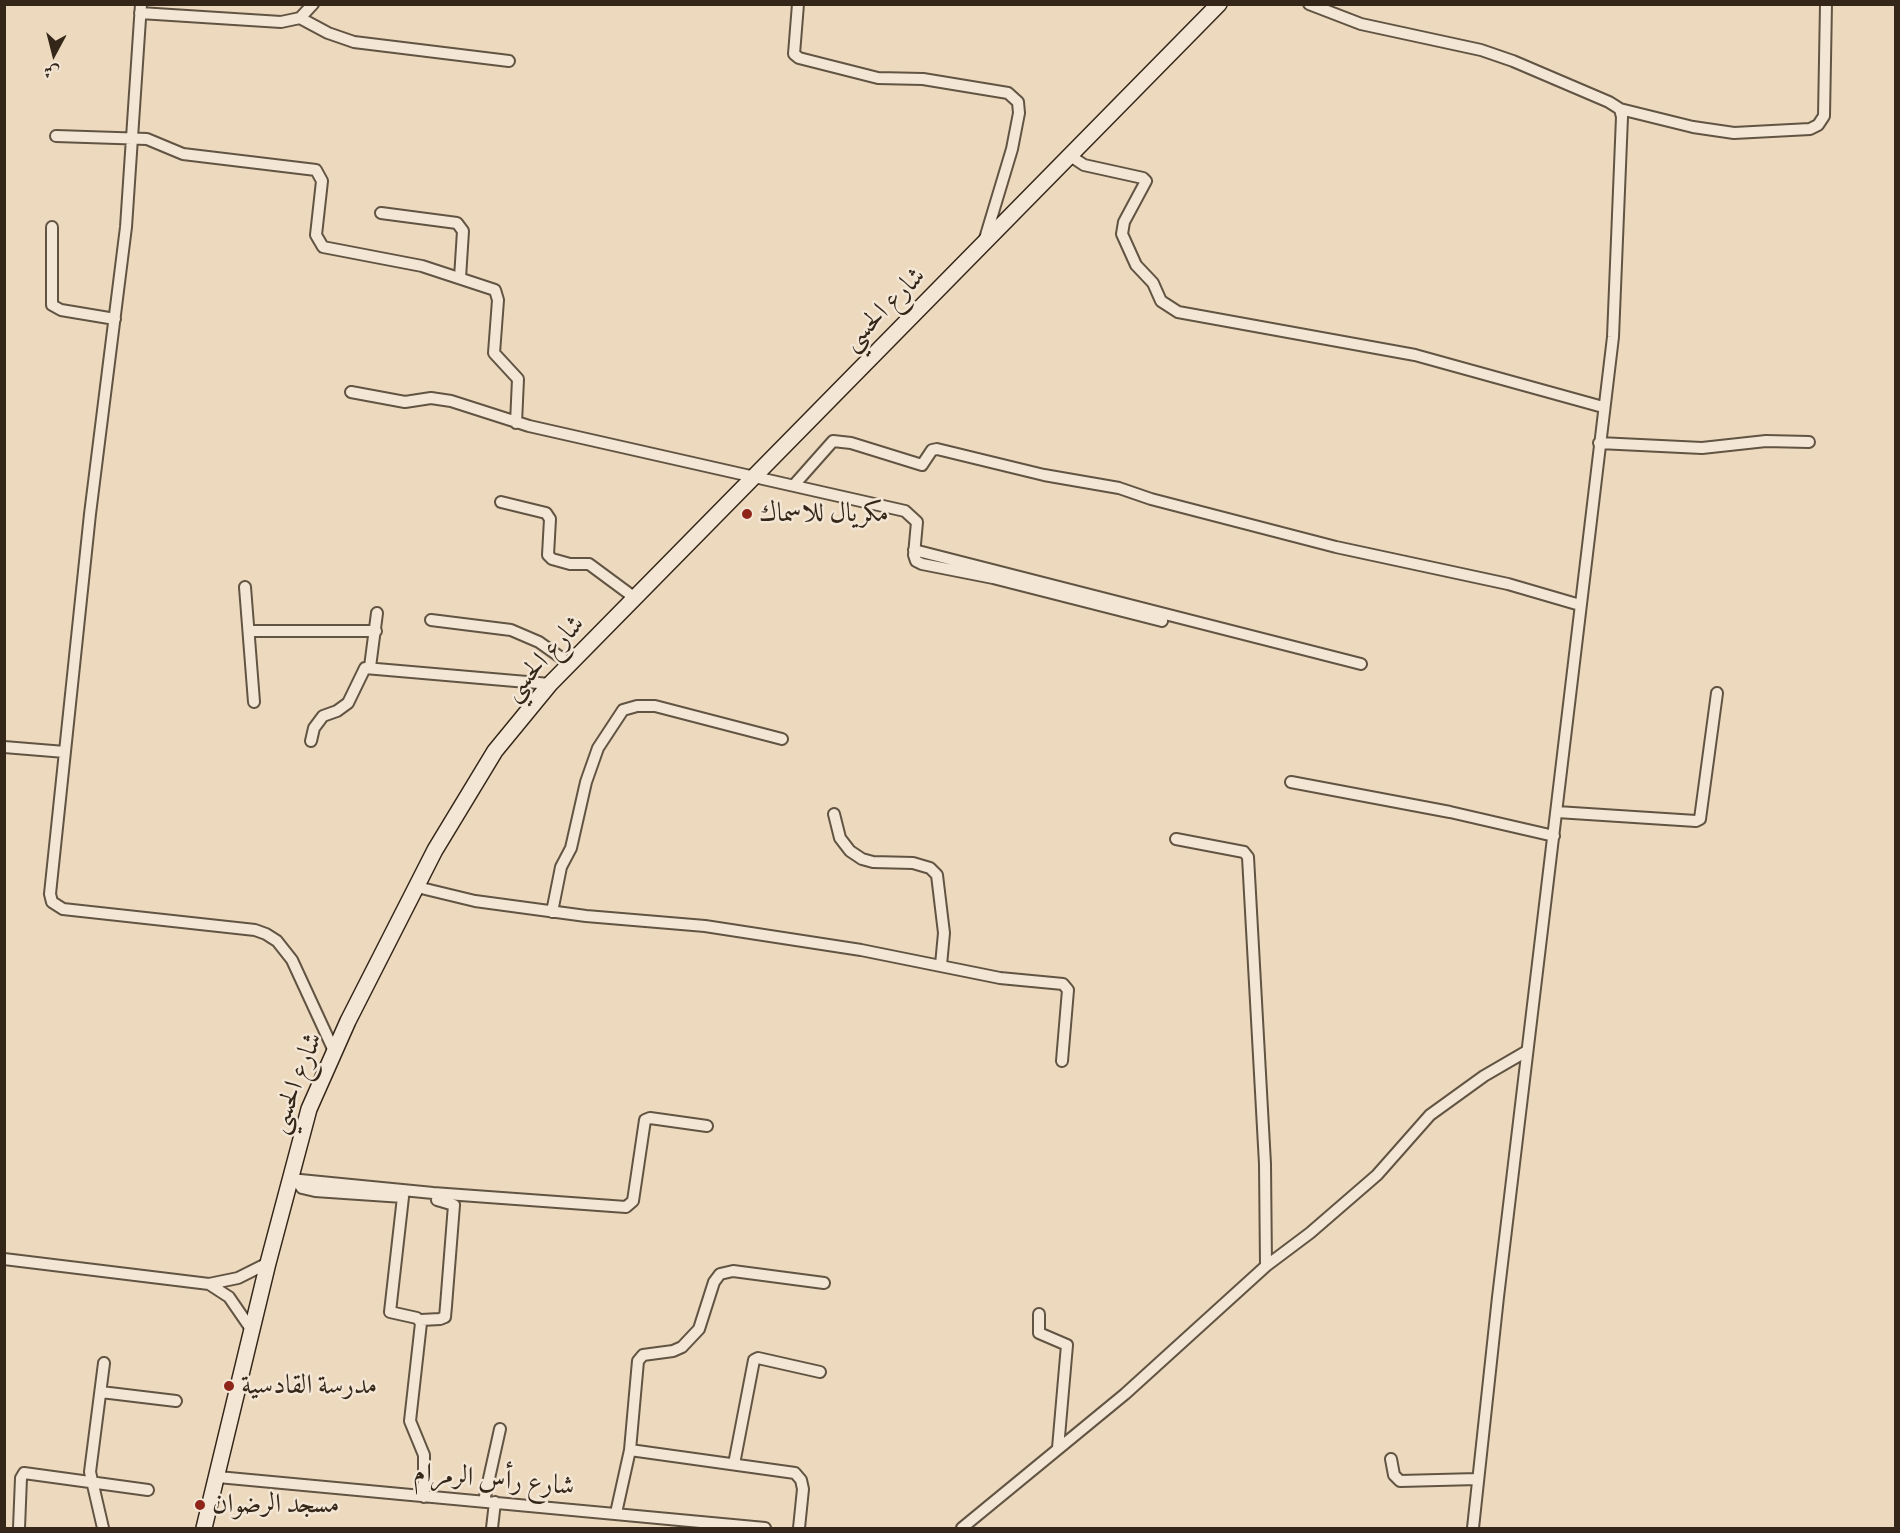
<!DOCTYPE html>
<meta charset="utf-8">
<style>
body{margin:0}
#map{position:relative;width:1900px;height:1533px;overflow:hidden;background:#ecd9be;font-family:"EB Garamond",Amiri,serif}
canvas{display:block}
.frame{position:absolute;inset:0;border:6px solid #342719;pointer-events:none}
.north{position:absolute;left:24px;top:24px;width:60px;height:60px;-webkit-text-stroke:4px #f3e6d5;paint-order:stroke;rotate:187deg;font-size:16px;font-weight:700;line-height:24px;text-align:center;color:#342719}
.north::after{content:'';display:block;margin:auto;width:21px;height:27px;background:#342719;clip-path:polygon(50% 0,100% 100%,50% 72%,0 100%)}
</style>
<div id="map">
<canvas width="1900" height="1533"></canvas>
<div class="frame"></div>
<div class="north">ش</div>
</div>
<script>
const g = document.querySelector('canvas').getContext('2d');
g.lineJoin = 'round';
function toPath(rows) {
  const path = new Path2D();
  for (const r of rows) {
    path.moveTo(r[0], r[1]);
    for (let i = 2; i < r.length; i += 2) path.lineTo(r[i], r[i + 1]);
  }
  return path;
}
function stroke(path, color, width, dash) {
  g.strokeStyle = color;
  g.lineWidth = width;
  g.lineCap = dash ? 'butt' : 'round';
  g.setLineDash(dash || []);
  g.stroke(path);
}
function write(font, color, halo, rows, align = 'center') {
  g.font = font + ' "EB Garamond",Amiri,serif';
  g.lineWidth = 5;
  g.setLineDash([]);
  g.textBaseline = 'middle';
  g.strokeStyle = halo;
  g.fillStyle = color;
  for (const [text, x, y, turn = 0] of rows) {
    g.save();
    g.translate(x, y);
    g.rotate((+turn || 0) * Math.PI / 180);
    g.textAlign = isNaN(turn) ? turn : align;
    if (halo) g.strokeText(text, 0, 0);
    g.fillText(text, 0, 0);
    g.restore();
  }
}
const street = toPath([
 [141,4,126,227,90,514,50,894,52,902,63,909,255,930,266,934,277,941,292,960,334,1051],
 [798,4,794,54,799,58,878,78,923,79,1008,93,1018,102,1019,113,1012,149,984,242],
 [1309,4,1361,24,1481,50,1513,61,1609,102,1620,109,1622,117,1613,337,1498,1297,1473,1528],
 [140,13,281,22,300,18,313,4],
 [300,18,328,33,354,42,509,61],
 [1620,109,1693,127,1734,133,1810,129,1818,125,1824,116,1826,4],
 [56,136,147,139,183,154,316,170,322,181,316,235,323,247,422,266,495,290,498,300,494,353,518,379,516,423],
 [1069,155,1084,165,1143,178,1146,181,1124,222,1122,234,1136,265,1153,283,1161,301,1178,312,1415,355,1603,407],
 [381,213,457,223,463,231,460,278],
 [52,227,52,305,61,310,115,319],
 [351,392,405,402,431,398,451,401,529,426,905,511,917,522,914,555,916,561,922,564,993,578,1162,621],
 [1599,443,1702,448,1766,441,1809,442],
 [794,485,833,441,851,443,922,465,932,450,937,449,1044,475,1119,488,1151,499,1336,547,1508,584,1580,605],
 [501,502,546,513,550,519,548,555,552,559,570,564,589,564,635,598],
 [914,550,1361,664],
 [245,587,254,702],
 [431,620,511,630,539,642,570,664],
 [250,631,376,631],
 [370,667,377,613],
 [311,741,314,728,323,716,337,711,348,703,365,668,550,684],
 [4,747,65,752],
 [1291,782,1450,812,1554,836],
 [1557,812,1696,821,1700,819,1717,693],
 [834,814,840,838,850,851,862,859,873,862,913,863,930,868,937,875,944,933,941,965],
 [417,887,475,901,586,916,705,926,861,950,1000,978,1063,984,1068,990,1062,1061],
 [552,912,561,867,571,848,586,782,598,748,623,710,637,706,655,706,782,739],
 [290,1179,433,1193,626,1207,633,1201,645,1120,650,1118,707,1126],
 [296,1180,302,1188,315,1191,403,1197,390,1312,417,1318,421,1323,410,1421,424,1455,424,1497],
 [4,1259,209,1284,238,1278,268,1263],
 [1266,1266,1310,1233,1377,1175,1430,1115,1484,1076,1527,1051],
 [209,1284,229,1297,251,1329],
 [1039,1314,1039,1333,1067,1345,1058,1448],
 [421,1320,440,1319,445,1317,446,1306,454,1205,437,1200],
 [101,1392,176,1401],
 [630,1450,795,1473,801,1480,803,1489,799,1528],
 [1391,1459,1394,1475,1400,1481,1477,1479],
 [734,1464,754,1360,758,1358,820,1372],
 [218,1477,765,1528],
 [484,1501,500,1429],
 [616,1513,630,1450,638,1361,643,1355,673,1351,682,1347,699,1329,714,1282,720,1274,733,1271,824,1283],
 [19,1528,21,1478,24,1473,148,1490],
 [103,1528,90,1472,104,1363],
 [492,1528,495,1502],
 [962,1528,1125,1394,1266,1266,1265,1164,1248,857,1244,852,1176,839]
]);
const secondary = toPath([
 [204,1528,268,1263,309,1109,348,1021,435,850,495,751,550,684,1219,4]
]);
const markers = [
 [747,514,6,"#8f2418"],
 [229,1386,6,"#8f2418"],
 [200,1505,6,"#8f2418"]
];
const streetNames = [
 ["شارع الحسي",884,309,-45],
 ["شارع الحسي",544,658,-47],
 ["شارع الحسي",296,1083,-69],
 ["شارع رأس الرمرام",494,1480,5]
];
const poiNames = [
 ["مكريال للاسماك",759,514],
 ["مدرسة القادسية",241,1386],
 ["مسجد الرضوان",212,1505]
];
stroke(street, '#625442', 14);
stroke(secondary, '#342719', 18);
stroke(street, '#f3e6d5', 10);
stroke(secondary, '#f3e6d5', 15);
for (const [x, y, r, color] of markers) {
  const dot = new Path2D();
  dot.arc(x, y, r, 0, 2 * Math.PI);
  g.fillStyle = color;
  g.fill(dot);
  stroke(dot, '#f3e6d5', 2);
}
write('27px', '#342719', '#f3e6d5', streetNames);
write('27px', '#342719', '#f3e6d5', poiNames, 'left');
</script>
